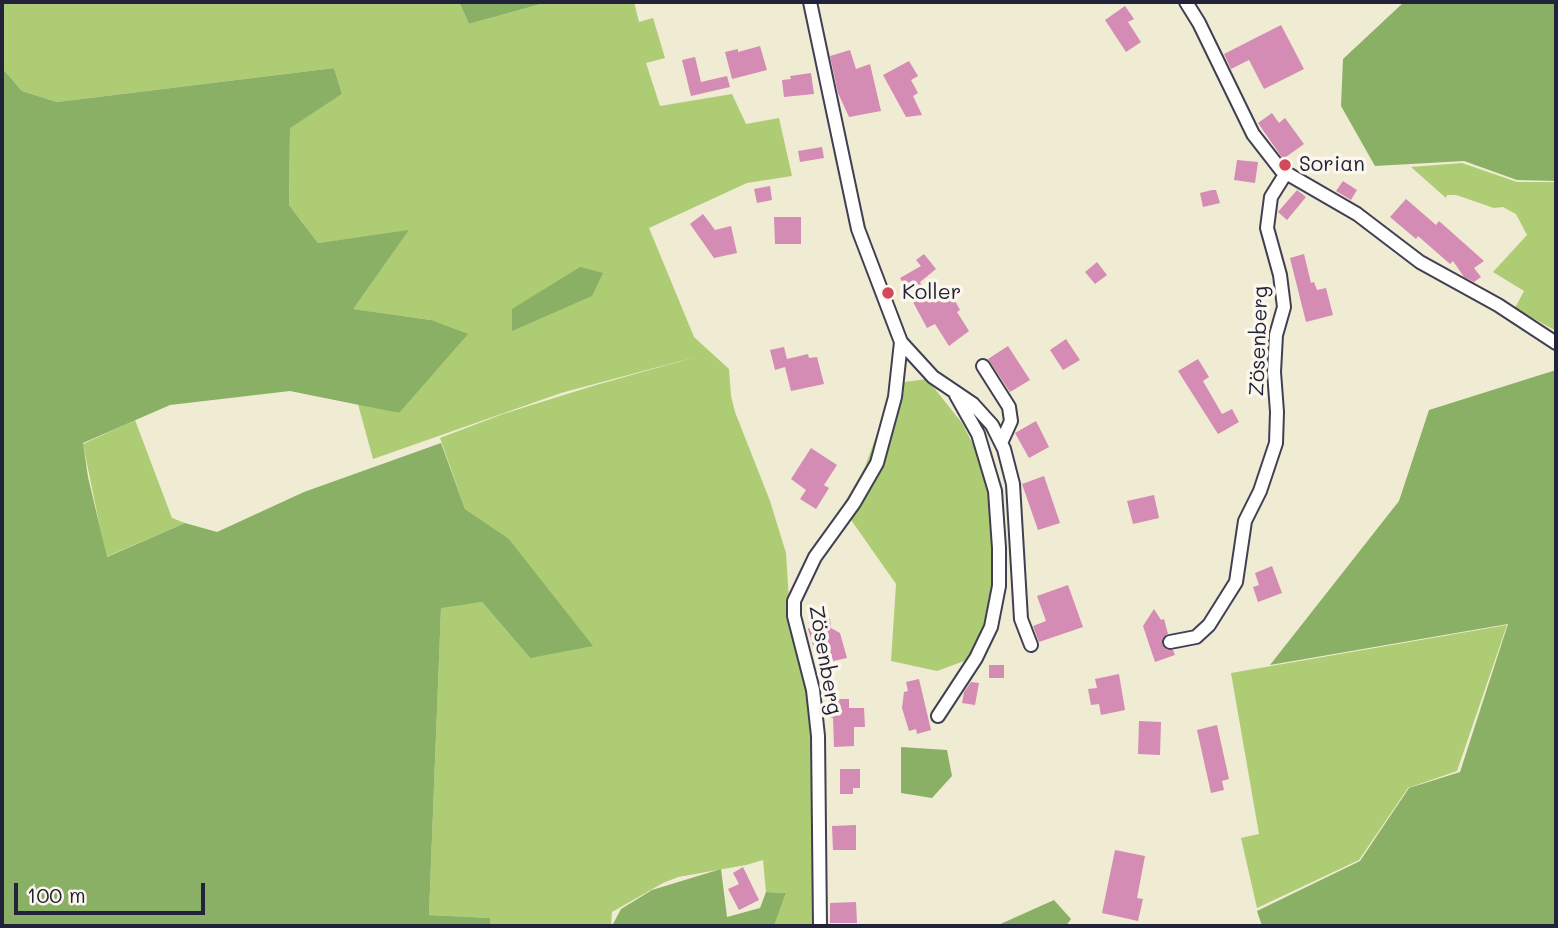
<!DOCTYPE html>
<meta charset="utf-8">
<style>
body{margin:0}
#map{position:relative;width:1558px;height:928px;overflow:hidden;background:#f0ebd3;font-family:Mali,sans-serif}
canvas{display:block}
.frame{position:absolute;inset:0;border:4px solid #22223b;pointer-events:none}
.scale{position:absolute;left:14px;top:883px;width:191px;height:32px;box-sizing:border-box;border:4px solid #22223b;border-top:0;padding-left:9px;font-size:21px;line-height:24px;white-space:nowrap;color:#22223b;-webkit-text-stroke:5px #fbf7ec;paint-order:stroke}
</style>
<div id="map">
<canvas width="1558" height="928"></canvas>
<div class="frame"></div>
<div class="scale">100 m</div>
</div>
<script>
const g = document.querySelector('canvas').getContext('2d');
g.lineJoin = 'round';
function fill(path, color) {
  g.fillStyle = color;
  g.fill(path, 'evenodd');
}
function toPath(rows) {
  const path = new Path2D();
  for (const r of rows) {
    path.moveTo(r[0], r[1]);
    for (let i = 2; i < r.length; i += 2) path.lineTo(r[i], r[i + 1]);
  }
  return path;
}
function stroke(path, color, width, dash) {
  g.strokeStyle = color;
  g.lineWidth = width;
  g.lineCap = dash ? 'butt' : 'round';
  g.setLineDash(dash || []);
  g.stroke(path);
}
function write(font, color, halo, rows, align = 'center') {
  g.font = font + ' Mali,sans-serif';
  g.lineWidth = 7;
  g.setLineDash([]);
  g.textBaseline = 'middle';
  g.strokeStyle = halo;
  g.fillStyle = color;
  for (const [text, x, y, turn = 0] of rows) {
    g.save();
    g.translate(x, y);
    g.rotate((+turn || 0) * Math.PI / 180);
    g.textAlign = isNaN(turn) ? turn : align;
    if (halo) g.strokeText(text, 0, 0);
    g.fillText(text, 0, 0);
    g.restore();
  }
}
const green = toPath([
 [2,2,459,2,469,24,548,2,634,2,639,22,653,18,665,58,646,63,660,106,732,94,746,124,779,118,792,176,747,183,649,228,694,337,729,369,731,396,735,412,770,501,786,553,789,601,813,724,814,926,774,926,786,893,766,892,763,860,746,865,678,877,663,883,612,912,611,926,491,926,490,918,429,915,441,607,482,602,530,658,508,538,465,509,440,438,503,414,596,385,699,356,561,393,373,459,358,404,399,413,431,320,352,309,408,231,318,243,289,205,290,127,342,94,334,68,57,102,22,91,2,68],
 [1462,163,1517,182,1556,182,1556,331,1515,308,1524,291,1493,272,1527,235,1516,214,1503,207,1494,208,1456,195,1447,195,1446,198,1411,167],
 [927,379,962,423,977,452,987,491,996,570,990,611,977,648,970,659,937,671,891,661,896,584,842,507,865,467,883,417,890,384],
 [135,420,172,518,185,523,106,557,83,444],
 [1507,625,1457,771,1408,788,1359,860,1257,908,1241,838,1259,834,1231,673]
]);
const forest = toPath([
 [459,2,548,2,469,24],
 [1404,2,1556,2,1556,181,1517,180,1464,161,1375,166,1341,106,1343,59],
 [2,68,22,91,57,102,334,68,342,94,290,128,289,205,318,243,409,230,353,309,431,320,468,334,399,413,290,391,170,405,83,443,88,477,107,557,185,523,217,532,304,492,441,443,465,509,508,538,593,646,530,658,482,602,441,608,429,915,490,918,491,926,2,926],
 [580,267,603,273,592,296,512,331,512,309],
 [1556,370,1556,926,1262,926,1257,911,1360,861,1409,788,1460,772,1508,624,1270,665,1399,501,1429,410],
 [901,747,947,750,952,776,932,798,901,793],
 [721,869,727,917,760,908,766,892,786,893,774,926,612,926,621,909,652,890],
 [1054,900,1071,919,1066,926,996,926]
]);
const building = toPath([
 [1125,6,1134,19,1128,22,1141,42,1126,52,1105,20],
 [1281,25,1304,69,1264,89,1249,60,1231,69,1224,54],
 [760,46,767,70,732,79,725,52,738,49,738,52],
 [850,50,856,69,870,64,881,111,849,117,838,93,830,56],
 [695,57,701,82,727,76,730,87,691,96,682,60],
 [909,61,918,76,911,80,918,93,913,96,922,115,906,117,883,75],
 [811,73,814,94,784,97,782,80,791,79,790,76],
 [1272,113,1279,123,1285,118,1304,144,1283,159,1258,123],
 [822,147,824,158,800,162,798,151],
 [1237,160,1258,162,1255,183,1234,180],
 [1343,181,1357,190,1351,200,1336,191],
 [770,186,772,200,757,203,754,189],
 [1212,190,1216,190,1220,203,1203,207,1200,193],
 [1297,190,1306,197,1287,220,1278,212],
 [1406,199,1436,225,1439,221,1484,261,1474,268,1481,277,1474,282,1464,277,1453,261,1450,264,1418,236,1416,239,1390,217],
 [703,214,715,230,731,226,737,253,714,258,690,224],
 [774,217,801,217,801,244,775,244],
 [924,254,936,269,920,282,929,299,948,288,960,310,957,312,969,331,949,346,935,324,927,328,900,278,921,266,916,260],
 [1304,254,1311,283,1314,282,1317,290,1326,288,1333,315,1306,322,1290,258],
 [1097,262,1107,275,1095,284,1085,272],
 [1066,339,1080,360,1063,370,1050,350],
 [1008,346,1030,380,1010,392,988,359],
 [784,347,787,359,808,354,809,358,817,357,824,384,791,391,785,367,775,370,770,350],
 [1198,359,1209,377,1203,381,1222,414,1232,409,1239,422,1218,434,1178,371],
 [1036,421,1049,447,1029,458,1015,433],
 [811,448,837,465,824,485,829,488,816,509,800,499,806,490,791,479],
 [1044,476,1060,523,1038,530,1022,484],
 [1154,495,1159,518,1133,524,1127,501],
 [1272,566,1282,593,1258,602,1253,587,1259,585,1255,573],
 [1068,585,1083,627,1039,642,1033,626,1046,621,1037,596],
 [1154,609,1161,620,1164,619,1168,634,1162,639,1162,644,1167,650,1173,650,1175,655,1155,662,1143,626],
 [818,615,830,619,831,628,840,633,847,658,819,664,808,629],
 [989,665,1004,665,1004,678,989,678],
 [1119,674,1125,710,1101,715,1099,704,1091,705,1088,689,1097,688,1095,679],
 [919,679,931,730,917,734,916,729,909,731,902,708,904,692,908,691,906,682],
 [971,682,979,683,975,705,962,703,964,692],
 [828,699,849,699,849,708,864,708,865,727,854,727,854,746,834,747,833,718,828,718],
 [1139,721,1161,722,1160,755,1138,754],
 [1217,725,1229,779,1222,781,1224,790,1211,793,1197,730],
 [840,769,860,769,860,788,853,788,853,794,840,794],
 [856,825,856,850,833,850,832,826],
 [1115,850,1145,856,1137,898,1143,899,1138,921,1102,913],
 [743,867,759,900,739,910,728,889,739,884,733,873],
 [856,902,857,923,830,923,830,903]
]);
const minor = toPath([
 [810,2,858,229,901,342,895,397,877,463,854,503,815,557,794,601,794,616,813,690,818,736,820,926],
 [1186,2,1199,23,1253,134,1281,170,1357,214,1420,262,1498,305,1556,343],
 [901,342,933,377,973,404,992,425,1004,449,1013,484,1021,619,1031,645],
 [983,366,1009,407,1011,421,1001,443],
 [1170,642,1196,637,1209,625,1236,582,1245,521,1260,491,1276,443,1277,412,1274,372,1276,335,1284,307,1280,275,1267,228,1271,197,1286,173],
 [938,716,976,658,991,627,999,586,999,548,995,491,978,434,956,395]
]);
const markers = [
 [1285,165,7,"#d1495b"],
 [888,293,7,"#d1495b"]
];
const poiNames = [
 ["Sorian",1299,165],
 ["Koller",902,293]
];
const streetNames = [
 ["Zösenberg",1259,341,-88],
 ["Zösenberg",825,660,80]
];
fill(green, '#adcc74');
fill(forest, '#8ab066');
fill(building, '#d48bb4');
stroke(minor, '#414052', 16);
stroke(minor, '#fff', 12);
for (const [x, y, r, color] of markers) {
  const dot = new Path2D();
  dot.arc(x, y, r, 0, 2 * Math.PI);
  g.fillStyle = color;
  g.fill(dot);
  stroke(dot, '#fbf7ec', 2.5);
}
write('21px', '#22223b', '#fbf7ec', poiNames, 'left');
write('21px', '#22223b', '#fbf7ec', streetNames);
</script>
